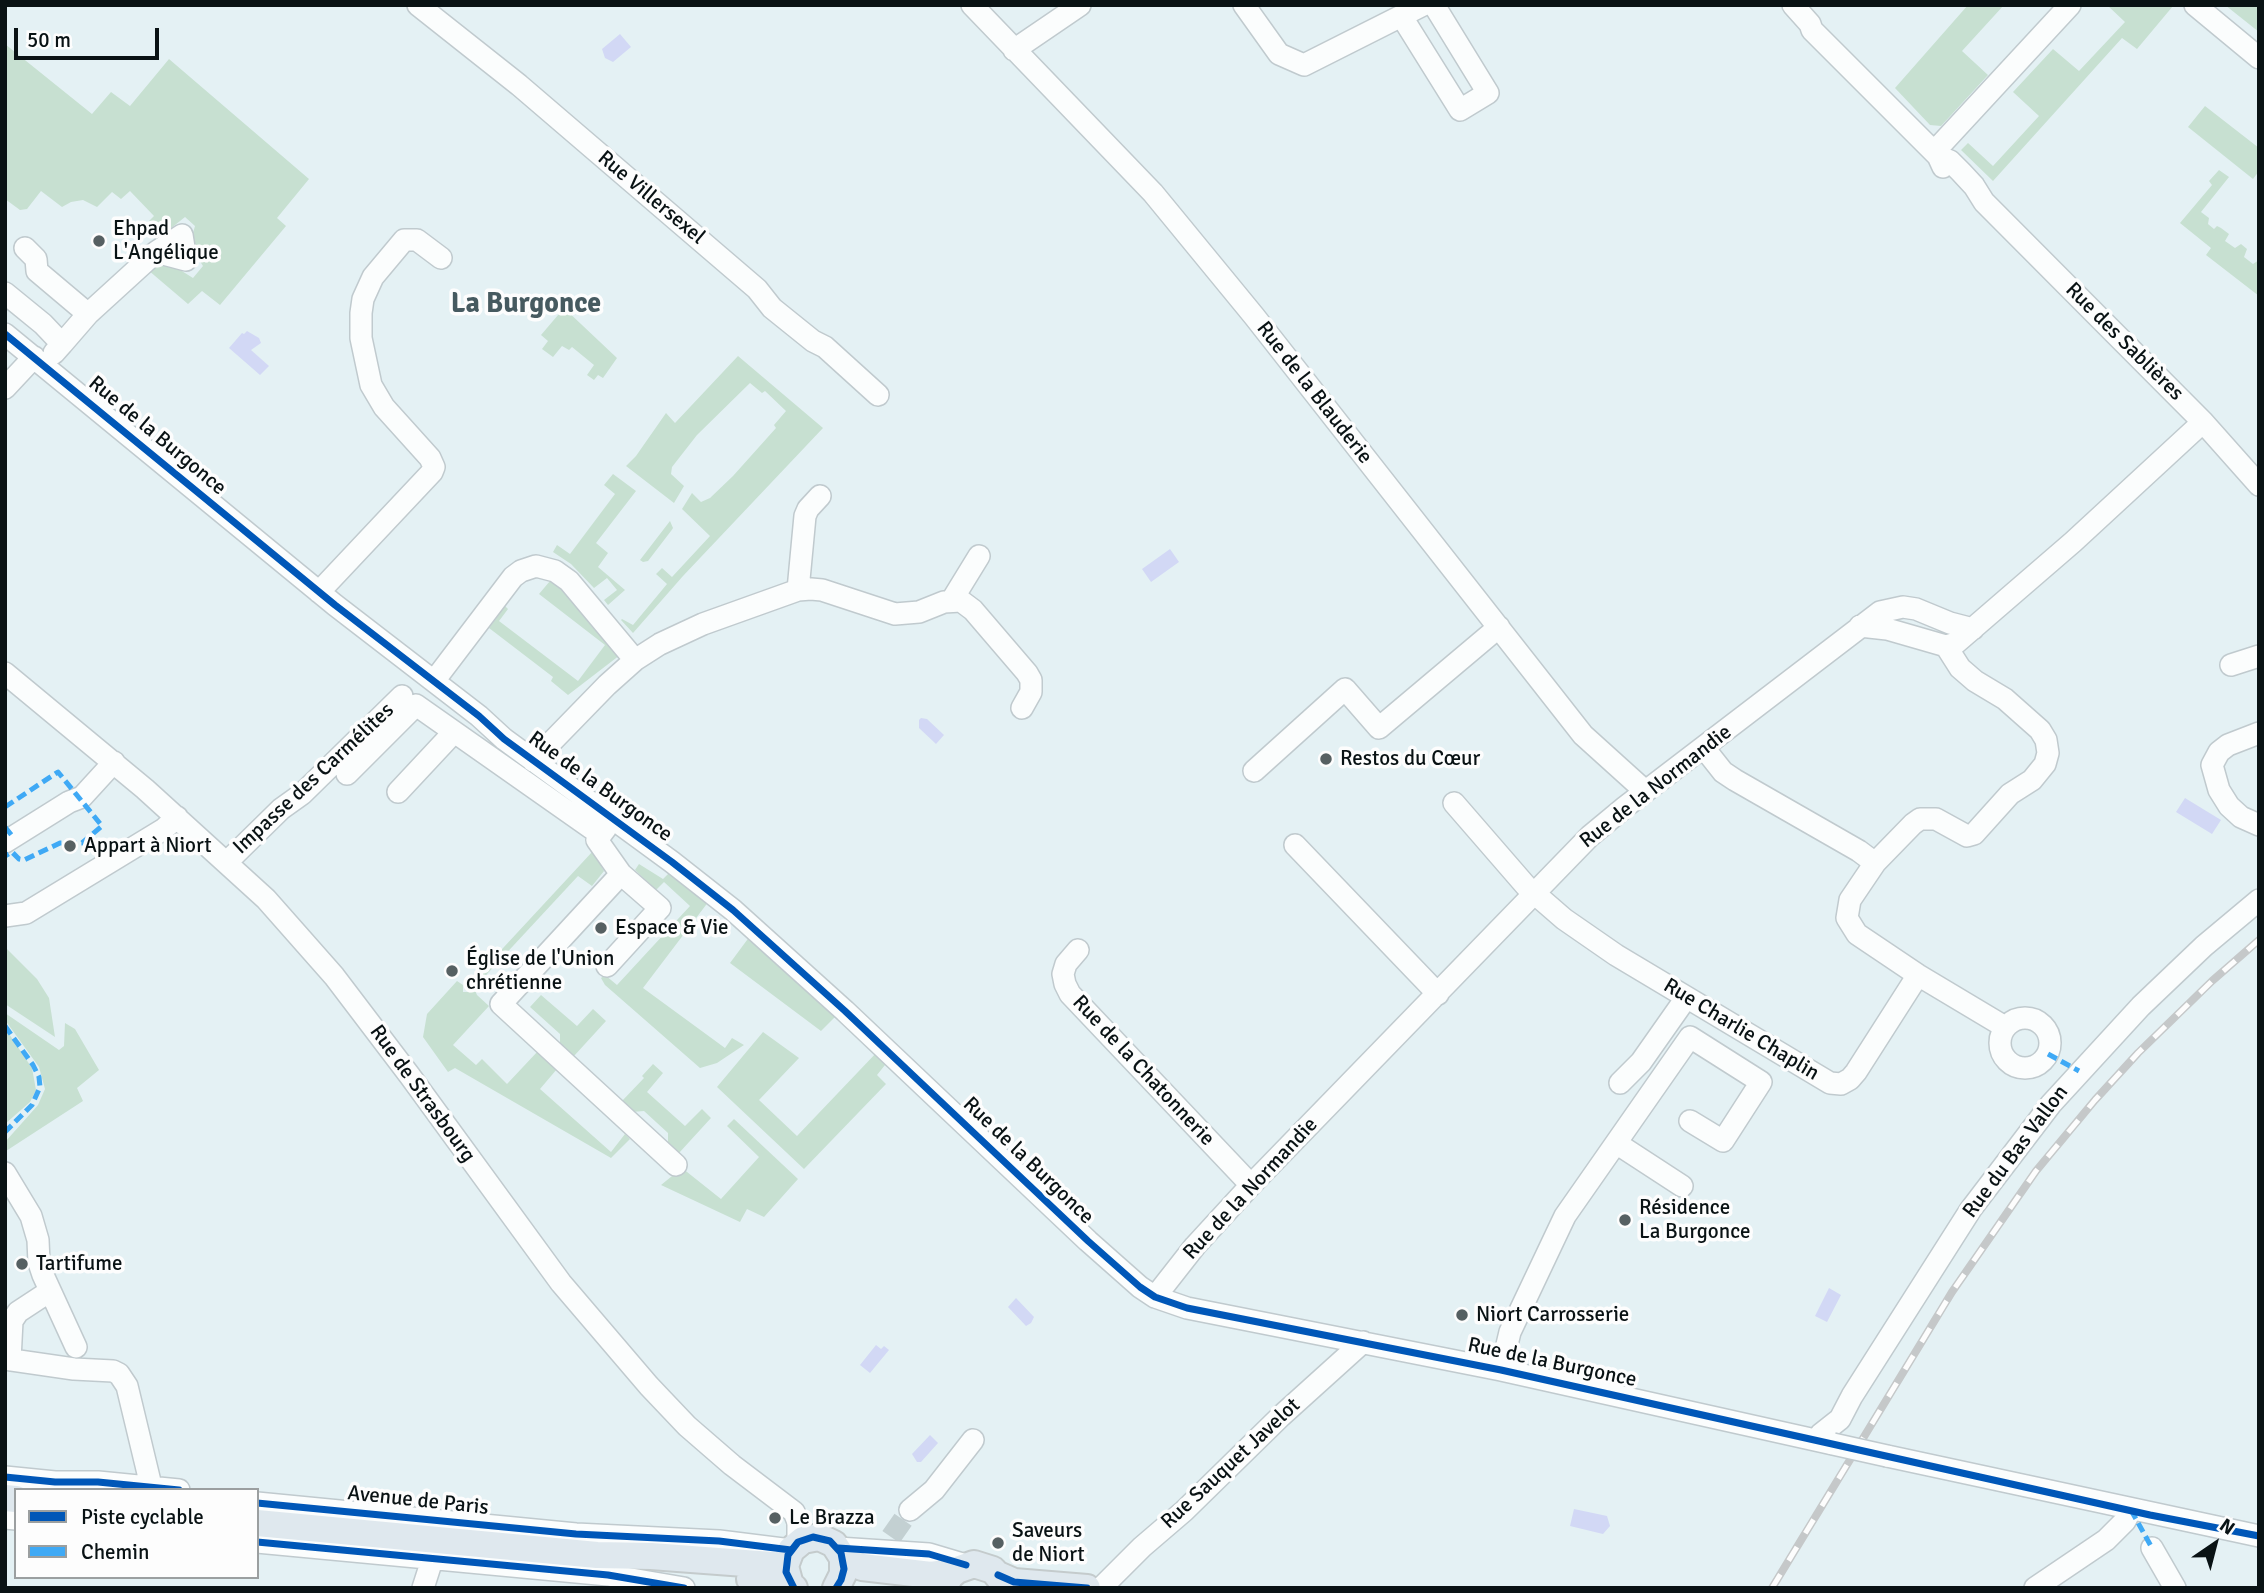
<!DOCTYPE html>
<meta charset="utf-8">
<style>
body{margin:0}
#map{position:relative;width:2264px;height:1593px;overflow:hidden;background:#e4f1f4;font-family:Signika,sans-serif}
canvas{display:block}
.frame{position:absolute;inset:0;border:7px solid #091214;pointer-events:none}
.legend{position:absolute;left:14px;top:1488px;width:245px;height:91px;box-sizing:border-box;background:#fdfdfd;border:2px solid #9b9fa0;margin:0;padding:9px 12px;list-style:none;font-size:21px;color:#091214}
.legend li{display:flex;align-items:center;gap:14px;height:35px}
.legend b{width:35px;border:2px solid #9b9fa0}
.north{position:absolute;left:2180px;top:1509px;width:70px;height:70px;-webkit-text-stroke:5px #fdfdfd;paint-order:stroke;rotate:35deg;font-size:19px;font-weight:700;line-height:28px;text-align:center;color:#091214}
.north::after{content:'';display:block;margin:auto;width:24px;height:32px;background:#091214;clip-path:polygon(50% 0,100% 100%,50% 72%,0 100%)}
.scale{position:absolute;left:14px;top:28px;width:145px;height:32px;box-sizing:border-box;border:4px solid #091214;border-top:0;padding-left:9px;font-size:21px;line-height:24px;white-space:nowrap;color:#091214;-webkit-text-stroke:5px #fdfdfd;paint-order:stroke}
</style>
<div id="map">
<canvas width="2264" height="1593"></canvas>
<div class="frame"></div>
<ul class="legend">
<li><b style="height:9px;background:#0057b8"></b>Piste cyclable</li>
<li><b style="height:9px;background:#3fa9f5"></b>Chemin</li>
</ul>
<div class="north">N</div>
<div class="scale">50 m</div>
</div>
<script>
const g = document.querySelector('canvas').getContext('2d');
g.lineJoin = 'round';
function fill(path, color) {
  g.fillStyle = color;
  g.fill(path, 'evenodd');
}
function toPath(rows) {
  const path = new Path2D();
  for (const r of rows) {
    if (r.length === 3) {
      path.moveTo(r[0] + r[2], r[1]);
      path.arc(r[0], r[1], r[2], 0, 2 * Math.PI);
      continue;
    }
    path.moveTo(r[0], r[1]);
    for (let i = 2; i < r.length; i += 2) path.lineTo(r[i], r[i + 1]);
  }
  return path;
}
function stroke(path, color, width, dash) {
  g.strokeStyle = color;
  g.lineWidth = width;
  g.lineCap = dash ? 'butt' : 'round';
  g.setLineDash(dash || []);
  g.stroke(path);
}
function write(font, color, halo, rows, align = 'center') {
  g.font = font + ' Signika,sans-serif';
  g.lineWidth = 7;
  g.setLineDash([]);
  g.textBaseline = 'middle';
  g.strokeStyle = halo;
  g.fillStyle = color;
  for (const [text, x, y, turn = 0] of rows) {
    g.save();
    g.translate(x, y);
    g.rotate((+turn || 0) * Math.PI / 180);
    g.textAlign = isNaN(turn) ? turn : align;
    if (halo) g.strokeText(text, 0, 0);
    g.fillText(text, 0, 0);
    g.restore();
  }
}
const green = toPath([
 [1968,5,2004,5,1962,51,1988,75,1941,126,1930,125,1895,88],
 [2107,5,2173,6,2137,49,2122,38,1993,181,1961,150,1968,143,1993,166,2039,116,2013,92,2053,49,2079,71,2125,22],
 [2225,5,2259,5,2259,32],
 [5,44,92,114,111,92,130,106,169,59,309,179,277,218,286,226,220,305,202,291,188,304,148,270,162,261,169,263,193,278,203,266,193,250,191,240,195,226,185,217,160,237,145,225,154,216,130,191,121,199,112,192,97,207,83,200,71,202,62,207,41,191,27,209,20,210,5,199],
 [2205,106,2259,148,2259,171,2253,179,2188,127],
 [2219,170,2229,177,2201,212,2209,218,2208,224,2214,229,2217,226,2221,228,2229,234,2225,241,2235,248,2241,244,2247,249,2244,257,2253,264,2259,260,2259,296,2206,255,2211,248,2180,223,2212,185,2209,181],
 [564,308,617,358,603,378,598,375,594,380,587,375,594,365,572,347,569,350,562,346,553,357,542,349,548,341,541,335],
 [738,356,823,428,683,576,633,633,621,620,622,619,633,625,667,584,656,574,662,568,672,577,710,536,682,509,692,493,701,502,710,498,733,476,776,428,774,425,786,411,765,391,762,393,750,383,697,435,672,467,671,474,684,486,674,503,626,466,636,456,666,413,675,423],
 [613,474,636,491,596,543,608,553,598,567,625,590,608,605,604,600,617,590,607,578,594,588,571,564,553,552,557,545,570,554,615,494,604,485],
 [670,521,673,528,671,531,648,561,643,562,640,560],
 [550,581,561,588,593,628,597,628,620,655,568,695,551,681,553,677,489,628,505,606,508,609,499,621,578,681,605,645,539,594],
 [593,851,604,871,592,886,578,876,474,988,477,995,489,1006,453,1045,476,1065,482,1059,507,1084,538,1051,557,1069,540,1089,611,1152,625,1134,630,1139,611,1158,455,1068,448,1072,423,1037,427,1014,457,981,463,985,463,992,470,992,471,984,486,968,490,966,491,961],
 [639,864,663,879,670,872,709,901,643,988,725,1048,732,1038,744,1045,717,1063,700,1068,605,985,601,978,605,975,617,985,690,906,664,882,656,890,635,870],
 [750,936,838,1014,821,1031,730,963],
 [5,947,37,979,49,998,55,1037,5,1004],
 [541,995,577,1026,593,1009,606,1021,574,1056,560,1043,560,1034,530,1007],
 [5,1013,59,1050,64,1046,65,1023,75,1029,99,1070,77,1088,83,1101,6,1151,5,1142,38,1105,45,1089,39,1067,5,1020],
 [5,1028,32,1068,36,1090,30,1102,5,1124],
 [763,1032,799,1058,759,1100,797,1136,878,1051,889,1060,877,1075,886,1084,804,1169,717,1087],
 [653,1064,663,1073,647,1092,685,1126,702,1109,711,1118,679,1153,668,1144,668,1133,644,1111,632,1112,622,1101,644,1078,642,1076],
 [734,1119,798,1179,764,1217,747,1209,740,1222,661,1185,682,1168,721,1199,759,1157,727,1126]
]);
const water = toPath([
 [620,34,631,47,613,62,605,58,602,49],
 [247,331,259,338,261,343,251,350,269,366,260,375,229,348,242,333,244,334],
 [1170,549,1179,562,1151,582,1142,569],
 [921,718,927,719,944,735,936,744,919,728,919,720],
 [2185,798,2221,820,2212,834,2176,812],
 [1829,1288,1841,1295,1827,1322,1815,1316],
 [1016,1298,1034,1317,1031,1323,1026,1326,1008,1307],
 [876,1345,881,1349,884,1346,889,1350,870,1373,860,1365],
 [930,1435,938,1443,921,1462,917,1462,912,1454],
 [1574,1509,1607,1516,1610,1526,1603,1534,1570,1526]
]);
const minorTunnel = toPath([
 [891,1537,910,1510]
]);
const minor = toPath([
 [418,5,519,85,757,289,772,308,813,341,825,347,878,395],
 [972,5,1153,193,1254,316,1583,735,1645,791],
 [1244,5,1279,54,1304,65,1423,5],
 [1793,5,1810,24,1812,30,1938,156,1943,167],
 [2195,5,2259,58],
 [1402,17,1460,110,1488,93,1434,5],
 [1014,50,1080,5],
 [1934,152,2070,5],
 [1938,156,1950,161,1961,172,1974,186,1984,202,2203,422,2259,485],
 [25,248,36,259,37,271,88,314,62,344],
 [5,293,43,324,62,344,54,353],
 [88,314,156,252,186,260,182,235,156,252],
 [5,334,335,605,479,716,504,739,672,862,733,910,845,1011,1088,1241,1140,1287,1155,1297,1187,1308,1501,1370,1833,1444],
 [5,388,34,357],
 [798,590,805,516,808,509,820,496],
 [319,592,432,472,434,467,430,458,384,407,371,385,361,338,361,313,363,299,373,277,404,240,417,240,441,258],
 [952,600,979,556],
 [1860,626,1887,629,1946,646,1956,643,2073,542,2203,422],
 [1946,646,1960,668,1975,681,2005,699,2040,730,2046,740,2048,753,2045,764,2032,780,2010,794,1974,834,1967,836,1936,819,1920,819,1913,824,1875,863,1850,900,1847,918,1857,934,1918,975,2005,1027],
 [2231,665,2259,656],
 [5,673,145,789,266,899,334,976,410,1076,561,1283,649,1386,687,1426,732,1465,794,1512,798,1522,798,1542],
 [434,681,513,577,521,571,536,566,555,571,569,581,635,660],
 [2259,733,2228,745,2219,752,2212,765,2219,790,2229,806,2241,817,2259,825],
 [1704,748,1723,772,1735,780,1859,851,1875,863],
 [533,761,607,685,635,660,660,644,703,624,798,590,811,589,822,590,895,614,919,612,944,602,961,601,973,610,1027,673,1031,680,1031,692,1022,708],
 [1254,771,1345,689,1379,728,1499,627],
 [347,774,416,705,601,835],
 [398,792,454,732],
 [1454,803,1526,886,1564,919,1616,955,1830,1083,1841,1084,1850,1079,1856,1072,1918,975],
 [606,828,597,840,621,874,660,908,607,966],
 [5,842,69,802,82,797,114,762],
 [1295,845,1438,994],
 [227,862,281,809,302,794,402,696],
 [621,874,501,1004,676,1165],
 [5,916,26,913,164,829,177,817],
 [1078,950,1066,964,1063,974,1065,984,1070,994,1251,1185],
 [2025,1043,25],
 [1620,1083,1641,1062,1686,998],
 [1616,1143,1682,1186],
 [5,1173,31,1216,38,1240,39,1263,43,1275,76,1347],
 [1155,1297,1195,1246,1251,1185,1590,836,1625,807,1880,612,1903,607,1916,609,1950,623,1973,629],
 [5,1359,74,1369,113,1371,119,1374,127,1386,152,1490],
 [10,1360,12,1321,18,1312,50,1291],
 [1501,1370,1510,1332,1565,1216,1690,1037,1761,1082,1723,1141,1690,1121],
 [1817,1440,1821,1434,1840,1419,1852,1396,1971,1209,2051,1104,2141,1006,2204,946,2259,900],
 [1887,1456,2259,1536],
 [5,1477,55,1482,98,1482,179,1490],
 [257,1503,576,1534,719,1541,791,1550],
 [910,1510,934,1490,973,1440],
 [5,1518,16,1519],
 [257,1542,608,1575,684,1588],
 [838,1548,929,1554,966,1565],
 [2152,1548,2175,1588],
 [423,1588,432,1560],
 [1101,1588,1142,1547,1184,1511,1281,1416,1363,1342],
 [2035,1588,2106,1540,2125,1521,2131,1510]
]);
const major = toPath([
 [5,1498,16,1499],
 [257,1523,597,1555,651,1556,785,1566],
 [843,1558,862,1567,931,1575,953,1572],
 [998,1575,1014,1582,1087,1588],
 [750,1579,771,1581,794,1588],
 [789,1581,785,1566,791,1550,803,1540,819,1537,834,1544,843,1558,843,1574,836,1588],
 [944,1586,950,1576,957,1570,974,1564,993,1570,1001,1580,1004,1588]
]);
const rail = toPath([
 [1772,1588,1952,1292,2036,1171,2095,1100,2138,1053,2212,981,2259,940]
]);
const minorBridge = toPath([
 [1833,1444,1887,1456]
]);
const quiet = toPath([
 [5,807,58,772,102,826,82,843,60,843,24,860,19,859,12,852,5,856],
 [5,827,13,837],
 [5,1026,33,1065,39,1077,40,1087,32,1105,5,1132],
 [2048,1054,2079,1071],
 [2131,1510,2152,1548]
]);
const cycleway = toPath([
 [5,334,335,605,479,716,504,739,672,862,733,910,845,1011,1088,1241,1140,1287,1155,1297,1187,1308,1501,1370,2150,1515,2259,1536],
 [5,1477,55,1482,98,1482,179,1490],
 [257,1503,576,1534,719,1541,791,1550],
 [257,1542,608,1575,684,1588],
 [838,1548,929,1554,966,1565],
 [998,1575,1014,1582,1087,1588],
 [794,1588,786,1572,788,1555,798,1542,813,1537,830,1541,841,1553,844,1569,841,1580,836,1588]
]);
const markers = [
 [99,241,7,"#566062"],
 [1326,759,7,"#566062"],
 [70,846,7,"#566062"],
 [601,928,7,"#566062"],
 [452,971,7,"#566062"],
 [1625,1220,7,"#566062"],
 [22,1264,7,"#566062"],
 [1462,1315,7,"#566062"],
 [775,1518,7,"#566062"],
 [998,1543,7,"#566062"]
];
const streetNames = [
 ["Rue Villersexel",651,198,40],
 ["Rue des Sablières",2124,342,45],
 ["Rue de la Blauderie",1314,393,52],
 ["Rue de la Burgonce",157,436,40],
 ["Impasse des Carmélites",314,779,-43],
 ["Rue de la Burgonce",600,787,36],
 ["Rue de la Normandie",1656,787,-38],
 ["Rue Charlie Chaplin",1741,1030,31],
 ["Rue de la Chatonnerie",1143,1071,47],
 ["Rue de Strasbourg",422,1094,54],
 ["Rue du Bas Vallon",2016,1152,-53],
 ["Rue de la Burgonce",1028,1161,44],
 ["Rue de la Normandie",1251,1189,-47],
 ["Rue de la Burgonce",1552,1363,12],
 ["Rue Sauquet Javelot",1231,1464,-43],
 ["Avenue de Paris",418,1501,6]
];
const poiNames = [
 ["Ehpad",113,229],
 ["L'Angélique",113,253],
 ["Restos du Cœur",1340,759],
 ["Appart à Niort",84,846],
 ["Espace & Vie",615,928],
 ["Église de l'Union",466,959],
 ["chrétienne",466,983],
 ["Résidence",1639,1208],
 ["La Burgonce",1639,1232],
 ["Tartifume",36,1264],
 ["Niort Carrosserie",1476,1315],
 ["Le Brazza",789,1518],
 ["Saveurs",1012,1531],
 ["de Niort",1012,1555]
];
const districtNames = [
 ["La Burgonce",526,305]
];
fill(green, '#c7e0d1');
fill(water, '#d2d8f5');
stroke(minorTunnel, '#c3d0d2', 21, [21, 10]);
stroke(minor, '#c0cace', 24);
stroke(major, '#c4cbcc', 30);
stroke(minor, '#fbfdfd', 21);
stroke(major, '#dfe8ee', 26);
stroke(rail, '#c5c8c9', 8);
stroke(rail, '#fdfdfd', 5, [16]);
stroke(minorBridge, '#c0cace', 24, []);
stroke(minorBridge, '#fbfdfd', 21);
stroke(quiet, '#3fa9f5', 5, [10, 5]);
stroke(cycleway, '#0057b8', 7);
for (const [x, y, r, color] of markers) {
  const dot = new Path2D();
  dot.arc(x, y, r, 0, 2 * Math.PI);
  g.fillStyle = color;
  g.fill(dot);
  stroke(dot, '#fdfdfd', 2.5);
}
write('21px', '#091214', '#fdfdfd', streetNames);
write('21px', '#091214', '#fdfdfd', poiNames, 'left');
write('bold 28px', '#465a60', '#fdfdfd', districtNames);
</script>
